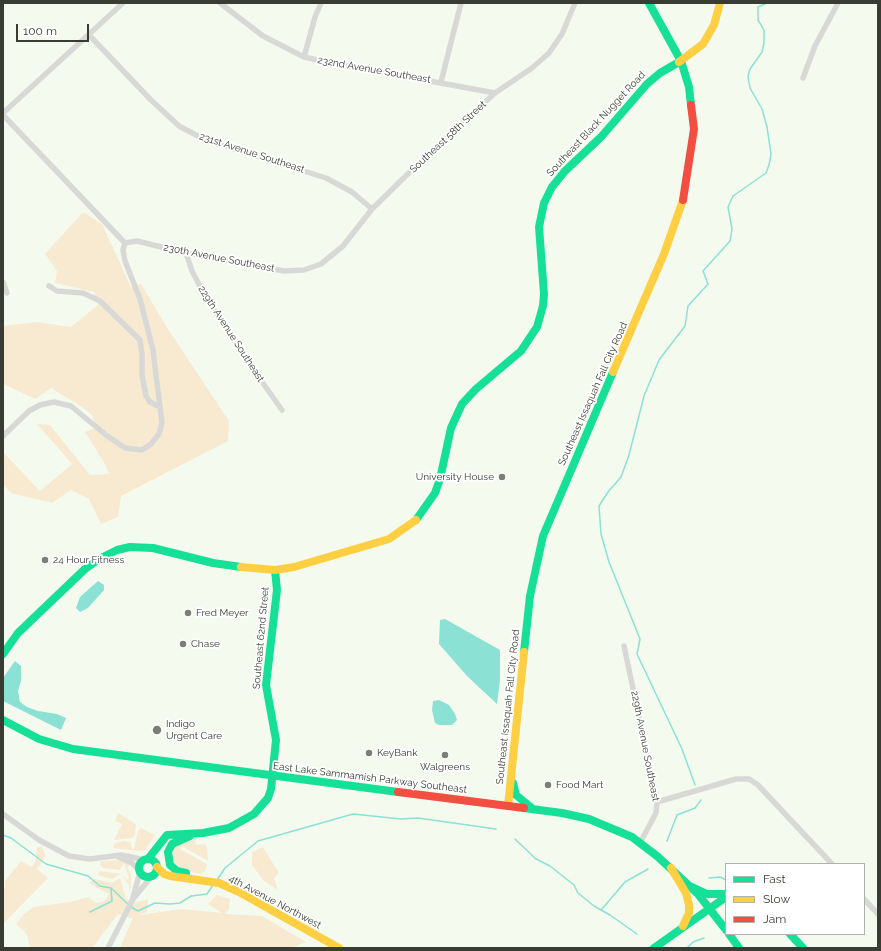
<!DOCTYPE html>
<style>
body{margin:0}
#map{position:relative;width:881px;height:951px;overflow:hidden;background:#f5faef;font-family:Raleway,sans-serif}
canvas{display:block}
.frame{position:absolute;inset:0;border:4px solid #383c33;pointer-events:none}
.legend{position:absolute;left:725px;top:863px;width:140px;height:72px;box-sizing:border-box;background:#fff;border:1px solid #afb1ad;margin:0;padding:5px 7px;list-style:none;font-size:12px;color:#383c33}
.legend li{display:flex;align-items:center;gap:8px;height:20px}
.legend b{width:20px;border:1px solid #afb1ad}
.scale{position:absolute;left:16px;top:24px;width:73px;height:18px;box-sizing:border-box;border:2px solid #383c33;border-top:0;padding-left:5px;font-size:12px;line-height:14px;white-space:nowrap;color:#383c33;-webkit-text-stroke:3px #fff;paint-order:stroke}
</style>
<div id="map">
<canvas width="881" height="951"></canvas>
<div class="frame"></div>
<ul class="legend">
<li><b style="height:5px;background:#16e098"></b>Fast</li>
<li><b style="height:5px;background:#ffcf43"></b>Slow</li>
<li><b style="height:5px;background:#f24e42"></b>Jam</li>
</ul>
<div class="scale">100 m</div>
</div>
<script>
const g = document.querySelector('canvas').getContext('2d');
g.lineJoin = 'round';
function fill(path, color) {
  g.fillStyle = color;
  g.fill(path, 'evenodd');
}
function toPath(rows) {
  const path = new Path2D();
  for (const r of rows) {
    if (r.length === 3) {
      path.moveTo(r[0] + r[2], r[1]);
      path.arc(r[0], r[1], r[2], 0, 2 * Math.PI);
      continue;
    }
    path.moveTo(r[0], r[1]);
    for (let i = 2; i < r.length; i += 2) path.lineTo(r[i], r[i + 1]);
  }
  return path;
}
function stroke(path, color, width, dash) {
  g.strokeStyle = color;
  g.lineWidth = width;
  g.lineCap = dash ? 'butt' : 'round';
  g.setLineDash(dash || []);
  g.stroke(path);
}
function write(font, color, halo, rows, align = 'center') {
  g.font = font + ' Raleway,sans-serif';
  g.lineWidth = 3.5;
  g.setLineDash([]);
  g.textBaseline = 'middle';
  g.strokeStyle = halo;
  g.fillStyle = color;
  for (const [text, x, y, turn = 0] of rows) {
    g.save();
    g.translate(x, y);
    g.rotate((+turn || 0) * Math.PI / 180);
    g.textAlign = isNaN(turn) ? turn : align;
    if (halo) g.strokeText(text, 0, 0);
    g.fillText(text, 0, 0);
    g.restore();
  }
}
const green = toPath([
 [83,212,102,224,131,287,141,284,166,326,229,421,228,441,121,496,118,517,101,524,89,499,71,490,52,503,11,493,3,484,3,452,40,491,72,464,37,424,50,425,90,475,109,474,105,464,85,432,96,428,92,415,82,407,51,388,35,399,3,384,3,326,37,322,71,327,98,305,94,292,55,283,57,271,45,254],
 [118,813,136,824,135,834,132,838,114,840,122,824,115,821],
 [141,828,155,835,145,850,139,851,113,848,115,843,124,841,130,842,132,849,134,849,138,831],
 [195,839,196,845,205,844,207,847,208,861,182,846,180,849,207,864,205,871,201,874,183,870,173,862,172,853,175,848,179,844],
 [37,847,42,847,46,856,37,869,48,878,3,924,3,890,5,888,5,881,21,861,32,867,36,860],
 [263,847,279,873,274,878,278,890,264,881,252,865,252,852],
 [115,860,121,861,130,865,127,868,131,874,131,887,129,894,129,885,121,874,112,879,97,875,100,871,121,874,127,880,129,879,124,863,120,870,103,868,100,865,101,861],
 [120,878,126,899,139,902,148,899,147,912,139,915,181,909,222,913,208,904,217,895,230,899,229,909,225,914,262,916,306,942,291,948,120,948,133,918,130,918,118,914,92,948,30,948,27,934,16,924,24,914,34,907,70,902,89,897,96,903,105,901,109,894,89,883,94,879,112,883]
]);
const water = toPath([
 [98,581,104,585,104,590,88,608,80,612,76,608,80,597],
 [445,619,500,650,500,680,497,704,467,676,439,644,440,620],
 [15,661,21,666,21,681,18,691,20,702,27,707,38,711,57,714,66,718,61,730,3,701,3,678],
 [439,700,449,705,455,714,457,720,452,725,439,725,435,723,432,710,433,701]
]);
const stream = toPath([
 [695,785,682,749,637,654,640,639,609,562,601,534,599,506,608,492,621,477,629,455,644,396,659,360,685,326,688,306,708,284,703,271,730,241,732,229,728,207,733,196,766,173,769,165,771,154,767,127,762,109,750,88,748,76,750,69,762,52,764,43,764,30,758,20,758,7,767,3],
 [3,835,11,838,46,864,88,876,100,886,111,888,129,905],
 [515,839,536,859,550,866,574,885,578,893,594,906,610,915,637,934],
 [667,841,677,815,695,808,701,800],
 [709,878,720,877,726,880],
 [217,880,225,868,258,841,353,814,401,819,418,818,496,829],
 [131,907,138,911,155,903,170,904,180,903,191,896,207,894,213,885],
 [602,909,625,882,648,869],
 [90,912,112,901,111,889],
 [687,948,693,942,704,938]
]);
const street = toPath([
 [220,3,263,36,304,57,331,63,495,93],
 [89,35,151,100,179,126,198,136,218,144,326,178,352,192,372,209],
 [304,57,315,17,321,3],
 [803,78,815,46,838,3],
 [441,82,461,3],
 [3,113,123,3],
 [3,115,125,243],
 [125,243,137,241,186,253,284,271,304,270,321,264,343,246,372,209,418,164,495,93,532,68,549,53,562,34,575,3],
 [186,253,192,271,205,296,250,365,282,410],
 [3,282,7,293],
 [49,286,57,291,83,293,100,301,140,340,142,354,142,375,146,396,150,402,160,407],
 [3,436,29,411,40,405,54,402,71,406,106,435,125,448,142,450,151,444,159,434,162,423,153,350,140,299,125,261,123,250,125,243],
 [624,646,657,802,656,813,640,843],
 [657,802,736,779,749,779,758,785,832,864],
 [3,814,39,840,69,856,90,859,121,855,146,860],
 [118,857,132,863,139,870],
 [133,899,151,877],
 [864,899,878,914],
 [108,948,132,901,140,872]
]);
const fast = toPath([
 [649,3,681,61,689,87,691,105],
 [416,520,435,493,440,479,451,428,462,404,476,389,521,351,537,327,543,306,544,294,539,227,544,203,552,187,565,171,601,137,647,84,660,73,679,62],
 [524,652,530,596,543,536,613,372],
 [3,654,18,633,85,569,99,559,117,550,130,547,153,548,213,563,241,567],
 [3,720,39,739,73,749,398,792],
 [513,783,516,795,533,809],
 [524,808,562,813,589,819,632,837,657,856,698,894,726,930],
 [148,868,9],
 [148,859,167,835,203,833,229,828,254,814,268,798,271,789,276,740,266,685,277,590,275,570],
 [186,873,177,871,170,865,168,852,172,844,190,836],
 [690,886,707,894,726,894],
 [729,934,739,948],
 [790,934,803,948],
 [654,948,726,897]
]);
const slow = toPath([
 [679,62,703,44,714,25,720,3],
 [613,372,664,254,683,200],
 [241,567,275,570,294,567,389,539,416,520],
 [508,806,524,652],
 [157,867,164,874,170,876,219,883,239,892,339,948],
 [671,868,686,893,689,905,689,913,683,926]
]);
const jam = toPath([
 [683,200,694,129,691,105],
 [398,792,524,808]
]);
const markers = [
 [502,477,4,"#7a7e75"],
 [45,560,4,"#7a7e75"],
 [188,613,4,"#7a7e75"],
 [183,644,4,"#7a7e75"],
 [157,730,5,"#7a7e75"],
 [369,753,4,"#7a7e75"],
 [445,755,4,"#7a7e75"],
 [548,785,4,"#7a7e75"]
];
const streetNames = [
 ["232nd Avenue Southeast",374,70,10],
 ["Southeast Black Nugget Road",596,124,-47],
 ["Southeast 58th Street",448,137,-43],
 ["231st Avenue Southeast",252,153,18],
 ["230th Avenue Southeast",219,258,11],
 ["229th Avenue Southeast",231,334,57],
 ["Southeast Issaquah Fall City Road",593,394,-66],
 ["Southeast 62nd Street",261,638,-85],
 ["Southeast Issaquah Fall City Road",508,707,-84],
 ["229th Avenue Southeast",645,746,79],
 ["East Lake Sammamish Parkway Southeast",370,778,7],
 ["4th Avenue Northwest",275,902,28]
];
const poiNames = [
 ["University House",494,477,"right"],
 ["24 Hour Fitness",53,560],
 ["Fred Meyer",196,613],
 ["Chase",191,644],
 ["Indigo",166,724],
 ["Urgent Care",166,736],
 ["KeyBank",377,753],
 ["Walgreens",445,767,"center"],
 ["Food Mart",556,785]
];
fill(green, '#f7ead1');
fill(water, '#8be1d4');
stroke(stream, '#8be1d4', 1.5);
stroke(street, '#d8d9d7', 5.5);
stroke(fast, '#16e098', 8);
stroke(slow, '#ffcf43', 8);
stroke(jam, '#f24e42', 8);
for (const [x, y, r, color] of markers) {
  const dot = new Path2D();
  dot.arc(x, y, r, 0, 2 * Math.PI);
  g.fillStyle = color;
  g.fill(dot);
  stroke(dot, '#fff', 1.5);
}
write('10px', '#383c33', '#fff', streetNames);
write('10px', '#383c33', '#fff', poiNames, 'left');
</script>
